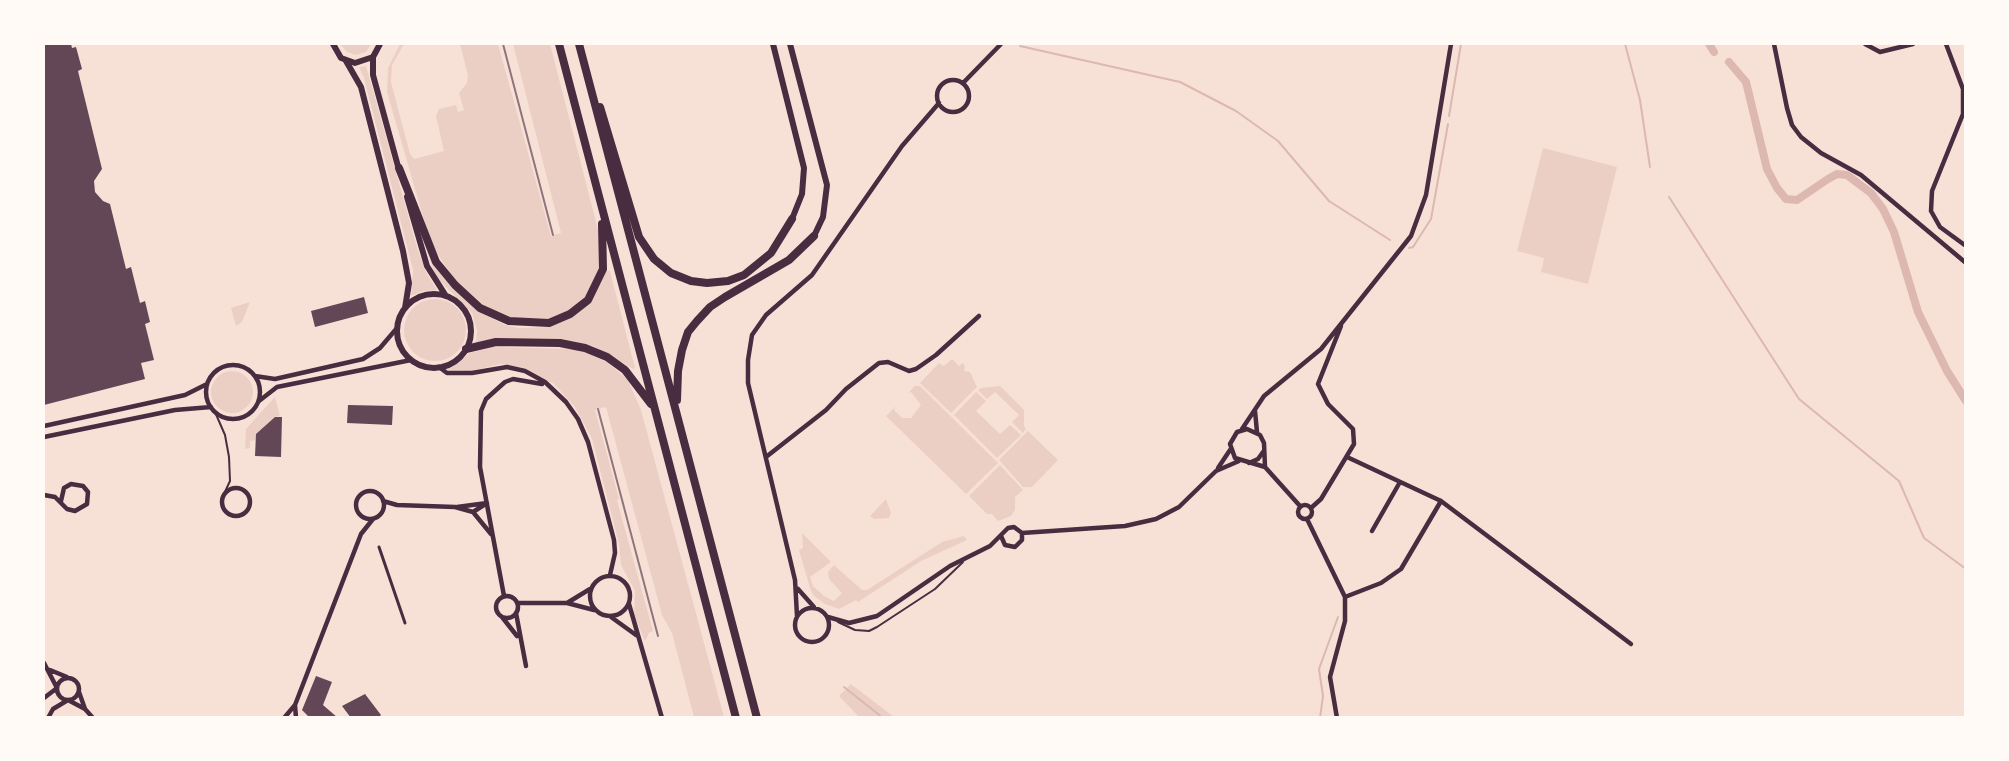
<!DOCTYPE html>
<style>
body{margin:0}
#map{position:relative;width:2009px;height:761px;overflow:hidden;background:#f7e1d7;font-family:"Public Sans",sans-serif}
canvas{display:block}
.frame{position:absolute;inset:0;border:45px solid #fffaf5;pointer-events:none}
</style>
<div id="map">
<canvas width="2009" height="761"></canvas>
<div class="frame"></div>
</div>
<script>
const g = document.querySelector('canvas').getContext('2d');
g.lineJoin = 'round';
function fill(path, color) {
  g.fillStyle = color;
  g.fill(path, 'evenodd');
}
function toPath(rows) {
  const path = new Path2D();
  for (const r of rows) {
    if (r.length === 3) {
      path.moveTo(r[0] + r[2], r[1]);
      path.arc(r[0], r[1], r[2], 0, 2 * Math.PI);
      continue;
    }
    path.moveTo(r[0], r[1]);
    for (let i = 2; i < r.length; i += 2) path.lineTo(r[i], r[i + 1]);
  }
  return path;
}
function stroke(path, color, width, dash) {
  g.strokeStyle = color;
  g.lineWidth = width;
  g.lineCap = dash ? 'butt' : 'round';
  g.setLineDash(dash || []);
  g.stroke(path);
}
const green = toPath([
 [340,44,371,44,366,52,356,55,347,52],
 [400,44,404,44,392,65,391,82,410,154,414,159,444,151,436,116,439,109,456,105,458,112,464,110,459,93,467,83,468,75,460,44,498,44,551,236,561,233,513,44,550,44,601,241,599,274,589,294,564,313,545,320,510,317,485,306,454,279,431,244,387,92,388,68],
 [366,66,419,254,427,274,437,290,423,291,411,296,413,270,364,78,359,67],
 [1543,148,1617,167,1588,284,1541,272,1544,258,1517,251],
 [425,246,451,285,475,309,505,325,519,328,550,327,572,317,593,298,606,271,610,271,635,368,633,369,593,346,573,341,493,339,476,342,477,330,472,313,436,277],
 [435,330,31],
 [250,302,242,322,236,326,231,308],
 [493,347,577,349,607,362,628,380,641,410,724,717,694,717,672,633,662,615,606,407,595,410,619,499,617,500,653,631,649,633,645,641,634,615,635,591,621,565,619,544,592,439,575,407,554,384,525,368,500,364,472,371,448,370,470,353],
 [952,359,959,366,963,363,965,366,964,371,970,372,977,387,951,413,920,383,939,363,944,366],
 [232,392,21],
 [915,386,920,386,998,463,966,494,886,416,896,406,894,410,902,418,911,418,921,405,911,392,908,393],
 [1000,386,1024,410,1024,426,1026,429,1023,433,1012,422,1019,415,995,392,987,399,978,390,981,388],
 [976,392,986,401,976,411,1000,434,1010,425,1021,435,997,458,954,415],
 [275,397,280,416,275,417,256,440,250,441,250,448,245,449,246,429],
 [1028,431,1058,460,1032,487,1023,487,999,460],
 [1000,465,1023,490,1015,497,1015,510,1011,516,998,521,992,514,987,514,969,496],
 [886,499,891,513,889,518,874,519,870,516],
 [802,533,831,562,810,577,813,586,824,596,834,601,842,593,829,579,828,572,834,565,862,590,867,590,942,542,964,536,967,540,921,561,858,602,856,600,839,609,825,604,813,595,810,588,799,550,803,548],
 [851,684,894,717,859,717,839,696]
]);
const stream = toPath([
 [1625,44,1640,100,1650,167],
 [1020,46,1180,82,1236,111,1278,141,1329,201,1390,240],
 [1449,116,1461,44],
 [1669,197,1799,399,1899,481,1924,538,1966,569],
 [1409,248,1413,247,1431,219,1448,124],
 [844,687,883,718],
 [1320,718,1323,696,1319,669,1338,617]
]);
const canal = toPath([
 [1709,44,1714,52],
 [1729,62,1746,82,1767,169,1777,188,1786,199,1797,200,1828,179,1837,174,1847,175,1871,193,1883,209,1894,232,1918,312,1947,371,1966,401]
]);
const building = toPath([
 [44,44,71,44,72,48,76,47,82,69,78,71,102,169,94,181,95,192,103,201,110,204,126,269,131,267,140,303,145,301,150,322,145,324,154,360,141,363,145,379,44,405],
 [364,297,368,313,315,327,311,311],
 [348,405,393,406,392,425,347,423],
 [275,417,282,417,281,457,255,456,256,434],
 [316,676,332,682,323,705,338,718,310,718,302,710],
 [365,694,381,715,378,718,351,718,342,706]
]);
const service = toPath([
 [215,412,225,435,229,457,230,481,224,494],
 [838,622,855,630,869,631,877,627,935,589,963,562]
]);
const pedestrian = toPath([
 [379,547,405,623]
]);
const minor = toPath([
 [1774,44,1787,108,1792,125,1801,137,1821,153,1861,175,1966,263],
 [1865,44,1880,52,1913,44],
 [1946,44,1963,89,1963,114,1932,191,1931,211,1940,227,1966,246],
 [953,96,16],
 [963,83,1001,44],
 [233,392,27],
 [439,367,447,373,472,373,507,367,525,371,545,382,566,402,578,419,588,442,614,540,615,553,610,575],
 [255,376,275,379,363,359,380,348,397,328],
 [259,401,277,387,411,360],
 [1255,411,1257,432],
 [44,426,185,395,207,384],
 [1242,429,1264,396,1321,349,1411,236,1426,195,1451,44],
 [44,437,175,410,211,407],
 [766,457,826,410,846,389,879,363,888,362,909,371,916,369,936,355,979,316],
 [1249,463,1258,459,1263,452],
 [1265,467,1235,458,1230,444,1237,432,1247,429,1260,435,1264,443,1265,467,1300,506],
 [1218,468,1230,450],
 [236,502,14],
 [370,505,14],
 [44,495,55,497,67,509,75,511,87,504,88,492,83,486,71,484,64,488,61,501],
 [383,501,397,505,455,507,473,512,491,534],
 [1441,501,1631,644],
 [1305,512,7],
 [457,507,487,503],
 [1311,508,1321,499,1354,444,1353,429,1328,404,1318,384,1341,326],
 [473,512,487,503],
 [1307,519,1345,597,1345,621,1330,677,1337,718],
 [1372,531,1400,482],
 [1022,533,1125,526,1156,519,1179,507,1216,471,1239,461],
 [1001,536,1005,545,1015,547,1022,540,1022,533],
 [610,596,20],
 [798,589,814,607],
 [504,596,480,467,481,411,486,399,505,382,513,379,542,384],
 [507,607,11],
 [1345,597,1381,583,1401,569,1441,501,1347,457],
 [517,603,567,603,594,610],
 [567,603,590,589],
 [629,604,662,718],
 [812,625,17],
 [516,613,526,666],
 [797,616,795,580,748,383,748,360,752,335,766,315,812,275,902,146,939,103],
 [502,617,517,636],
 [611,617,636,635],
 [828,617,849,623,877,616,950,566,990,546,1008,528,1014,527,1022,533],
 [44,663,57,688,44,698],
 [50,670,67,677],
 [68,689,11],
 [295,705,296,718],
 [85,709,93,718],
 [48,718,53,709,68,700,85,709,79,692],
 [284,718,295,705,361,534,373,519]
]);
const secondary = toPath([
 [333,44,341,58,355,63,373,57,380,44],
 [773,44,804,168,802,194,792,219],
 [790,44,827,185,823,217,814,236],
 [373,57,373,75,399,170],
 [346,61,361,87,403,251,409,283,405,308],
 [407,197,427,266,446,296],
 [434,331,37]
]);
const motorway = toPath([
 [559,44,736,718],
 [579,44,757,718],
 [600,107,639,237,654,259,671,273,691,281,707,283,728,281,744,275,771,253,792,219],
 [399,168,436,262,455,285,480,308,509,321,549,323,570,314,588,300,603,269,602,224],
 [466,349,496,342,560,343,585,348,607,357,625,370,651,404],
 [677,400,678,371,682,350,688,332,697,321,710,307,725,297,789,260,814,236]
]);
const rail = toPath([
 [503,44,553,235],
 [598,409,658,636]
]);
fill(green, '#ebcfc5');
stroke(stream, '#dcb8b0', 2);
stroke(canal, '#dcb8b0', 8);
fill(building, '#644757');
stroke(service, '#4a2c40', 2);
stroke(pedestrian, '#4a2c40', 3);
stroke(minor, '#4a2c40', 4.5);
stroke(secondary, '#4a2c40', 6);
stroke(motorway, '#4a2c40', 8);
stroke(rail, '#8f747c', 2);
</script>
